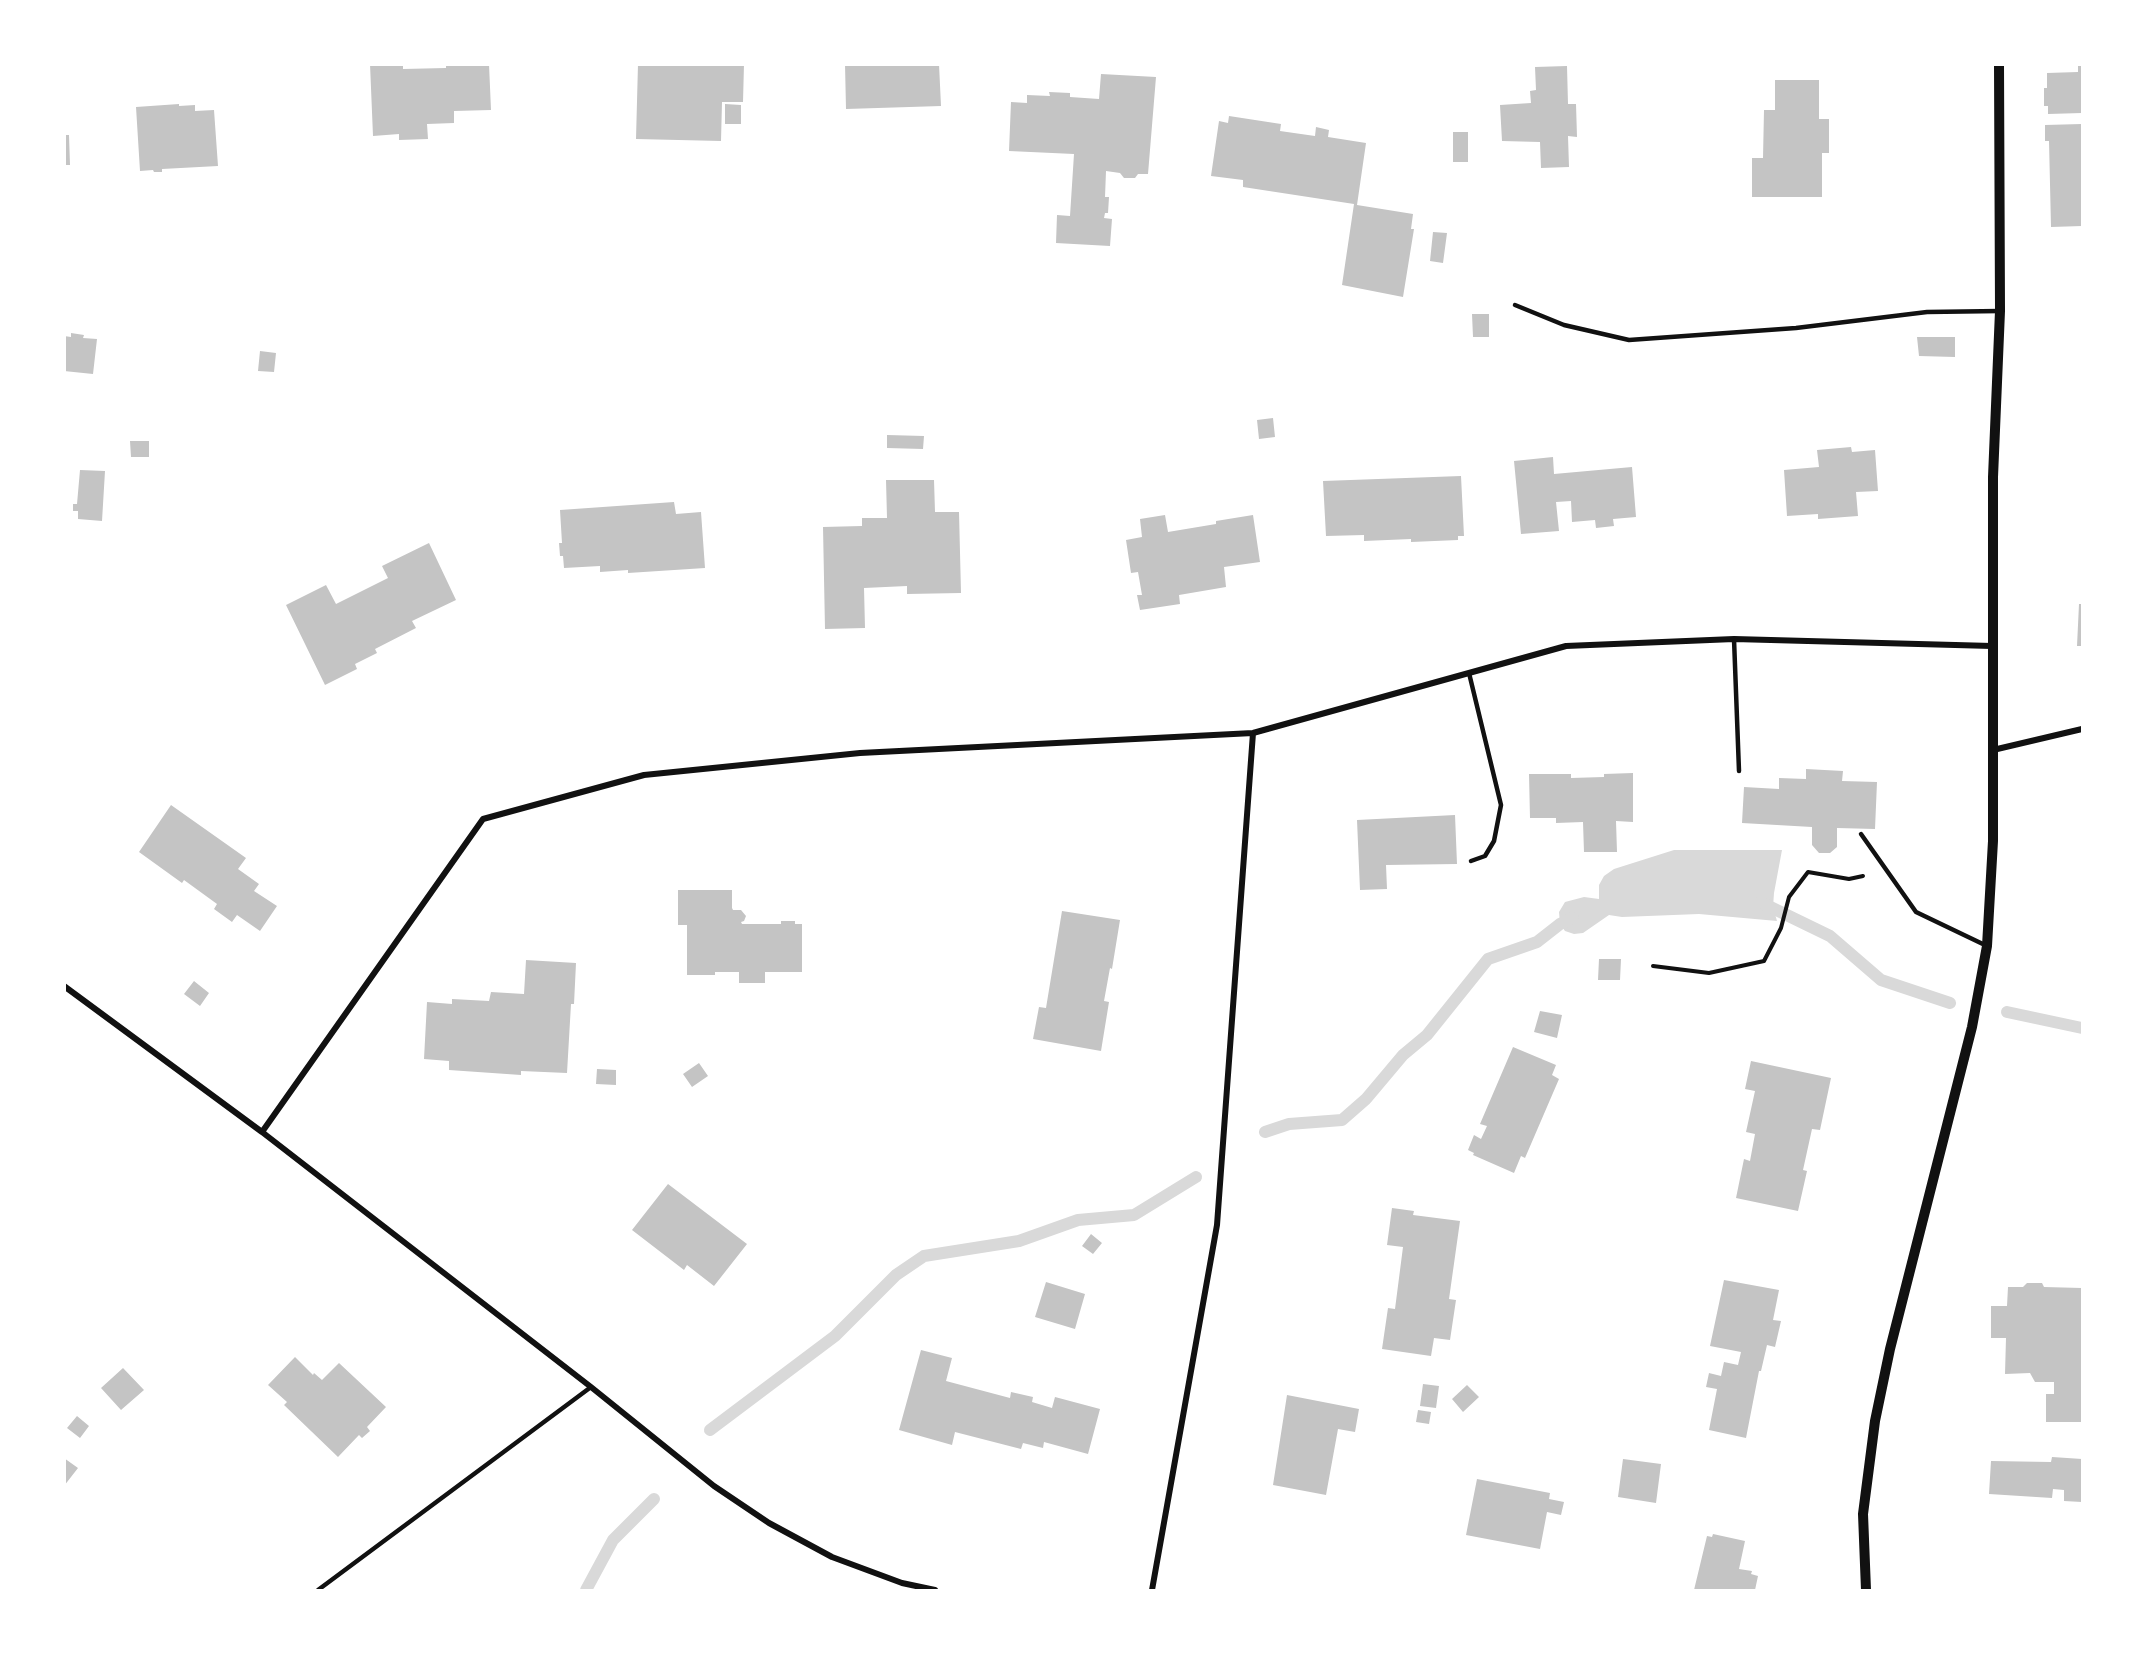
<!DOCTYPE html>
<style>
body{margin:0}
#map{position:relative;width:2147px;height:1655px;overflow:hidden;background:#fff;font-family:"Crimson Pro",serif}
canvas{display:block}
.frame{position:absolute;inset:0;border:66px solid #fff;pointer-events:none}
</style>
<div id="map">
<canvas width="2147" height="1655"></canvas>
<div class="frame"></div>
</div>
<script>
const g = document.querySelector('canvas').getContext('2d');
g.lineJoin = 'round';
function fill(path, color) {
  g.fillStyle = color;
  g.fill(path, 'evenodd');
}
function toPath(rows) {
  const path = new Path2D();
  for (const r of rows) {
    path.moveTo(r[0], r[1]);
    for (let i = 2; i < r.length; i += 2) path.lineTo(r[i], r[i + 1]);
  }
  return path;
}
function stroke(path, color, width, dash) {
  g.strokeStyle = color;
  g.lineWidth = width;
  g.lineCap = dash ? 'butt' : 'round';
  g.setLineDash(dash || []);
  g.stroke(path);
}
const water = toPath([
 [1674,850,1782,850,1774,893,1773,907,1777,921,1699,914,1622,917,1609,915,1583,933,1574,934,1565,931,1560,924,1559,912,1565,902,1584,897,1599,899,1599,885,1604,876,1614,869]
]);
const stream = toPath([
 [1760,902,1830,936,1881,980,1950,1003],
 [2007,1012,2082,1028],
 [1265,1132,1289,1124,1342,1120,1366,1099,1403,1055,1427,1035,1488,959,1537,942,1560,924,1573,918],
 [710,1430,835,1336,896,1275,924,1256,1019,1241,1078,1220,1134,1215,1196,1177],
 [586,1590,613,1540,654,1499]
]);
const building = toPath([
 [370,64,403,64,403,69,446,68,446,64,489,64,491,110,454,111,454,123,427,124,428,139,399,140,399,134,373,136],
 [638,64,744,64,743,102,722,102,721,141,636,139],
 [845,64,939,64,941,106,846,109],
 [2078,64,2082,64,2082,113,2048,114,2048,106,2044,106,2044,88,2047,88,2047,73,2078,72],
 [1567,66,1568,104,1576,104,1577,137,1568,136,1569,167,1541,168,1540,142,1502,141,1500,105,1531,103,1530,91,1536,90,1535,67],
 [1101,74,1156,77,1148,174,1138,174,1135,178,1124,178,1120,173,1106,171,1105,197,1109,197,1108,213,1105,213,1104,218,1112,219,1110,246,1056,243,1057,215,1070,216,1074,154,1009,151,1011,102,1027,103,1027,95,1050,96,1049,92,1070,93,1070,97,1099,99],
 [1775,80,1819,80,1819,119,1829,119,1829,153,1822,153,1822,197,1752,197,1752,158,1763,158,1764,110,1775,110],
 [179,104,179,106,195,105,195,111,214,110,218,166,162,169,162,172,154,172,153,170,140,171,136,107],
 [725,104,741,105,741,124,725,124],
 [1229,116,1281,124,1280,131,1315,136,1316,127,1329,130,1328,137,1366,143,1357,205,1413,214,1411,229,1414,229,1403,297,1342,285,1354,204,1243,187,1243,180,1211,176,1219,121,1228,123],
 [2082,124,2082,226,2051,227,2049,141,2045,141,2045,125],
 [1453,132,1468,132,1468,162,1453,162],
 [64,135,69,135,70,165,64,165],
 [1433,232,1447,233,1443,263,1430,261],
 [1472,314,1489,314,1489,337,1473,337],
 [71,333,84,335,83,338,97,339,93,374,64,371,64,336,71,337],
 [1917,337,1955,337,1955,357,1919,356],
 [260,351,276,353,274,372,258,371],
 [1273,418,1275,437,1259,439,1257,420],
 [887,435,924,436,923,449,887,448],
 [130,441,149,441,149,457,131,457],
 [1851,447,1852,452,1875,450,1878,491,1856,492,1858,516,1818,519,1818,514,1787,516,1784,470,1819,467,1817,450],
 [1553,457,1554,474,1632,467,1636,517,1613,519,1614,526,1596,528,1595,520,1572,522,1571,501,1556,502,1559,531,1521,534,1514,461],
 [80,470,105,471,102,521,78,519,78,511,73,511,73,504,77,504],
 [1461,476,1464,536,1458,536,1458,540,1411,542,1411,539,1364,541,1364,535,1326,536,1323,481],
 [886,480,934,480,935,512,959,512,961,593,907,594,907,586,864,588,865,628,825,629,823,527,862,526,862,518,887,518],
 [674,502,676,514,701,512,705,568,628,573,628,570,600,572,600,566,564,568,563,556,560,556,559,543,562,543,560,510],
 [1165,515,1168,532,1216,524,1216,521,1253,515,1260,562,1224,567,1226,587,1179,595,1180,604,1140,610,1137,595,1142,595,1138,572,1131,573,1126,540,1142,537,1140,519],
 [429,543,456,600,412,621,416,628,375,649,377,653,355,664,357,669,325,685,286,605,326,585,336,604,388,578,382,566],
 [2079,604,2082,604,2082,646,2077,646],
 [1806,769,1843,771,1842,781,1877,782,1875,829,1837,828,1837,847,1830,853,1819,853,1812,845,1812,827,1742,823,1744,787,1779,789,1779,778,1806,779],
 [1633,773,1633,822,1616,821,1617,852,1584,852,1583,822,1556,823,1556,818,1530,818,1529,774,1571,774,1571,778,1604,777,1604,774],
 [171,805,246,858,238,869,259,884,254,891,277,906,260,931,237,915,232,922,214,909,217,904,184,880,182,883,139,852],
 [1455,815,1457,864,1386,865,1387,889,1360,890,1357,820],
 [678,890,732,890,732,908,733,910,741,910,746,916,744,921,741,922,742,924,781,924,781,921,795,921,795,924,802,924,802,972,765,972,765,983,739,983,739,972,715,972,715,975,687,975,687,925,678,925],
 [1062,911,1120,920,1112,969,1110,968,1104,1001,1109,1002,1101,1051,1033,1039,1039,1007,1046,1008],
 [1599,959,1621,959,1620,980,1598,980],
 [526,960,576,963,574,1004,571,1004,567,1073,521,1071,521,1075,449,1070,449,1061,424,1059,427,1002,452,1004,452,999,489,1001,491,992,524,994],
 [194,981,209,993,200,1006,184,994],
 [1540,1011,1562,1015,1557,1038,1534,1032],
 [1513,1047,1556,1065,1552,1075,1559,1079,1525,1158,1521,1156,1514,1173,1473,1155,1474,1153,1468,1150,1474,1135,1481,1139,1487,1126,1480,1124],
 [1751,1061,1831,1078,1820,1130,1812,1129,1803,1170,1807,1171,1798,1211,1736,1198,1744,1159,1750,1161,1755,1134,1746,1132,1755,1091,1745,1089],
 [699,1063,708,1076,692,1087,683,1074],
 [597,1069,616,1070,616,1085,596,1084],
 [668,1184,747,1244,714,1286,687,1265,684,1270,632,1230],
 [1392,1208,1414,1211,1413,1215,1460,1221,1449,1299,1456,1300,1450,1340,1434,1338,1431,1356,1382,1349,1388,1308,1395,1309,1403,1247,1387,1245],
 [1091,1234,1102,1243,1093,1254,1082,1246],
 [1724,1280,1779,1290,1773,1320,1781,1321,1775,1347,1767,1345,1761,1371,1759,1371,1746,1438,1709,1430,1717,1389,1706,1387,1709,1373,1721,1376,1724,1362,1738,1365,1741,1352,1710,1346],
 [1046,1282,1085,1294,1075,1329,1035,1317],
 [2027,1283,2042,1283,2044,1287,2082,1288,2082,1422,2046,1422,2046,1394,2054,1394,2054,1382,2035,1382,2030,1373,2005,1374,2006,1338,1991,1338,1991,1306,2007,1306,2008,1287,2023,1287],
 [921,1350,952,1358,946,1381,1010,1398,1011,1392,1033,1397,1032,1402,1052,1408,1055,1397,1100,1409,1088,1454,1044,1442,1043,1448,1023,1443,1021,1449,955,1432,952,1445,899,1430],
 [295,1357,313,1375,314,1373,322,1380,339,1363,386,1407,367,1427,370,1431,362,1438,359,1435,338,1457,284,1405,287,1402,268,1385],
 [123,1368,144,1390,121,1410,101,1388],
 [1423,1384,1439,1386,1436,1408,1420,1406],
 [1467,1385,1479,1397,1463,1412,1452,1399],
 [1287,1395,1359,1409,1355,1432,1338,1429,1326,1495,1273,1485],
 [1418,1410,1431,1412,1429,1424,1416,1422],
 [77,1416,89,1426,80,1438,67,1428],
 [2052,1457,2082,1459,2082,1502,2064,1501,2064,1490,2053,1489,2052,1498,1989,1494,1991,1461,2051,1462],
 [64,1458,78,1468,64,1486],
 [1623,1459,1661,1464,1656,1503,1618,1497],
 [1477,1479,1550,1493,1549,1499,1564,1502,1561,1515,1547,1512,1540,1549,1466,1535],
 [1713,1534,1745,1541,1739,1569,1752,1571,1751,1574,1758,1576,1755,1590,1694,1590,1707,1536,1712,1537]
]);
const path = toPath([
 [1653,966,1709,973,1764,961,1781,928,1789,897,1808,872,1849,879,1863,876]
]);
const service = toPath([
 [1515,305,1564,325,1629,340,1796,328,1927,312,2000,311],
 [1734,639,1739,771],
 [1469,673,1501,805,1494,841,1485,856,1471,861],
 [1861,834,1916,912,1987,946],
 [318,1590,591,1387]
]);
const minor = toPath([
 [1993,750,2082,729],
 [64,986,262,1132,591,1387,714,1486,769,1523,832,1557,902,1583,935,1590],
 [262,1132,483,819,644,775,860,753,1253,733,1566,646,1734,639,1992,646],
 [1152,1590,1217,1225,1253,733]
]);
const tertiary = toPath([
 [1866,1590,1863,1514,1875,1421,1890,1349,1972,1027,1987,946,1993,841,1993,477,2000,311,1999,64]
]);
fill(water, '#d9d9d9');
stroke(stream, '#d9d9d9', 12);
fill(building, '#c4c4c4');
stroke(path, '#111', 4);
stroke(service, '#111', 4.5);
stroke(minor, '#111', 6);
stroke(tertiary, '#111', 10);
</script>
